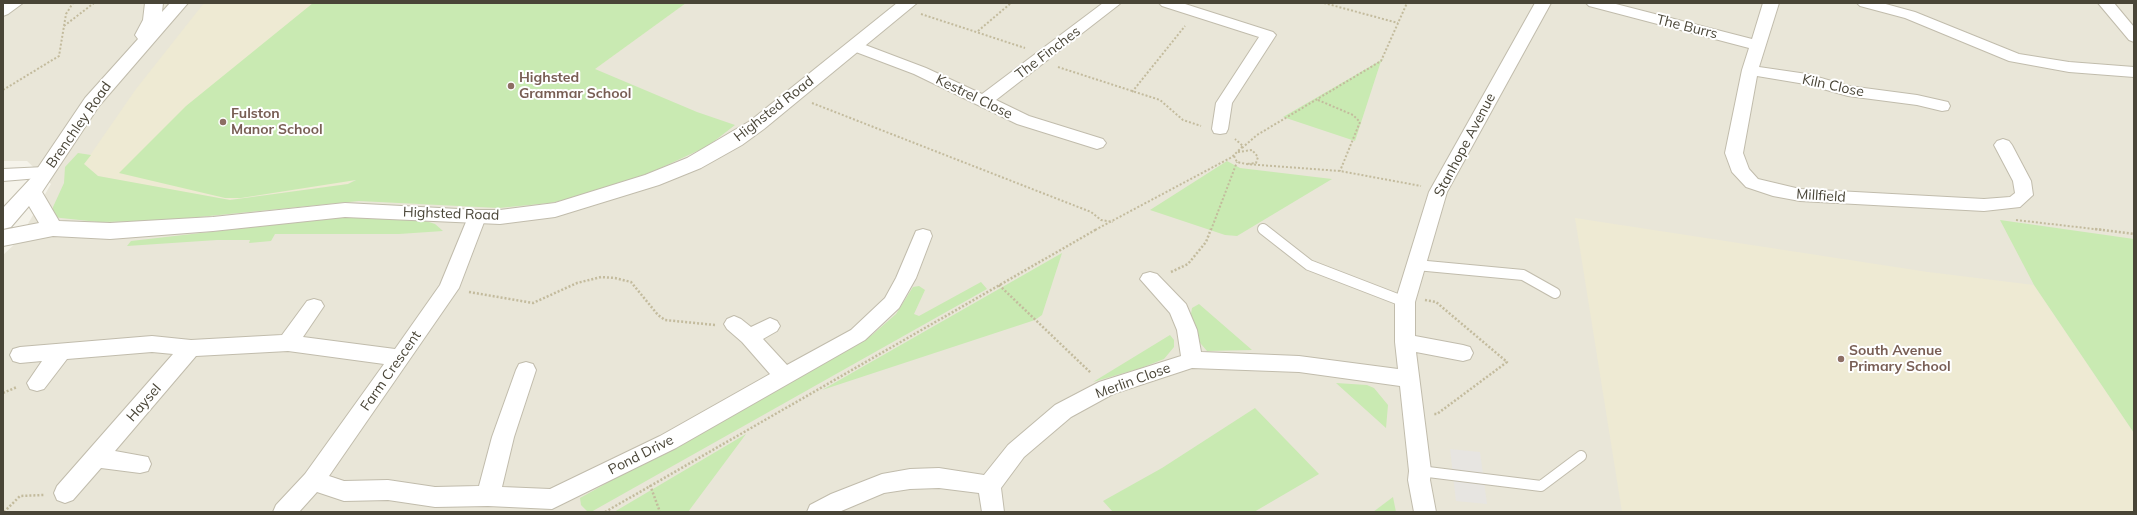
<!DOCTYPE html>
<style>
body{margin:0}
#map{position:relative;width:2137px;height:515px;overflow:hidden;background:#f5f3ea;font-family:Mulish,sans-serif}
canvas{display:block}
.frame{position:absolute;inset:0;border:4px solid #494537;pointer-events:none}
</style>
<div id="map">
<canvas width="2137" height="515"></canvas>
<div class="frame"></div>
</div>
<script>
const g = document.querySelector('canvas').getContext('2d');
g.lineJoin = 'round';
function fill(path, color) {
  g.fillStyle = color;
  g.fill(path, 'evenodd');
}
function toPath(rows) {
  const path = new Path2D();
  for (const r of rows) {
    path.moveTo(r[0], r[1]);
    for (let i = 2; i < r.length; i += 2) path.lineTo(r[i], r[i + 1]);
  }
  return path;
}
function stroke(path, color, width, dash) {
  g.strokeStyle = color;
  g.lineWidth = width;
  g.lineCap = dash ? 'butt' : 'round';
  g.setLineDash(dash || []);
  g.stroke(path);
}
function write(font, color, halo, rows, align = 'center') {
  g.font = font + ' Mulish,sans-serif';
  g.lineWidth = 4;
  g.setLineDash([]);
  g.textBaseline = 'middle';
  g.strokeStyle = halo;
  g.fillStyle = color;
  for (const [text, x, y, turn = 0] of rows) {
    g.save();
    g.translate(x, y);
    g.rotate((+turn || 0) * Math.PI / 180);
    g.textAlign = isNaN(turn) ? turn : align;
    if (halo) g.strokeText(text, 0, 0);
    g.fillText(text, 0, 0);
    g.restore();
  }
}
const residential = toPath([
 [3,3,2134,3,2134,512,3,512,3,255,18,241,51,184,27,161,3,161]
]);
const education = toPath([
 [204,3,686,3,595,69,368,171,348,184,230,200,120,182,98,176,84,164,136,89],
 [1575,218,1928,272,2034,285,2134,433,2134,512,1622,512]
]);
const green = toPath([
 [313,3,686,3,595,69,697,112,735,125,708,146,650,173,591,194,550,203,499,208,359,201,159,221,98,222,52,217,53,207,64,183,65,167,78,153,91,155,84,164,98,176,230,200,348,184,356,180,241,198,225,198,119,173,186,106],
 [1385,58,1381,61,1355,141,1283,117],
 [1227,161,1240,168,1332,179,1237,236,1225,235,1150,210],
 [374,216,420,219,435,224,443,231,399,234,275,234,271,241,249,243,250,240,217,240,127,246,131,241,340,217],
 [2000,220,2134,239,2134,433,2034,285],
 [1062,253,1042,315,1035,320,822,390],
 [981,282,987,289,591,512,588,512,581,505,580,498,872,335,896,314,913,287,919,286,925,290,914,314,919,316],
 [1199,304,1252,350,1207,351,1195,337,1191,314,1192,308],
 [1170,335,1174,340,1174,347,1164,359,1141,368,1093,382],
 [1336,383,1367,385,1374,388,1388,405,1386,428],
 [1255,408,1319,474,1254,512,1113,512,1103,501,1162,468],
 [746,434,688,512,614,512],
 [1393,497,1396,512,1373,512]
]);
const parking = toPath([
 [1450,449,1480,452,1487,504,1456,501]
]);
const pathFar1 = toPath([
 [1324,3,1398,23],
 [921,14,1025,48],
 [64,26,94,3],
 [978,31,1011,3],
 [1058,67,1160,100,1183,120,1201,126],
 [3,90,59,56,66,14,73,3],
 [1132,92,1185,26],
 [1318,100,1353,115,1360,122,1340,171],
 [812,103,1091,212,1101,220,1113,222],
 [1242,148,1257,135,1381,61,1407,3],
 [1238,152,1252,150,1258,157,1256,163,1246,164],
 [1234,156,1237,162,1246,164,1340,171,1421,186],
 [2016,220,2103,230],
 [1095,230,1232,157,1243,146,1235,139],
 [1211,230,1237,162]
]);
const path = toPath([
 [2095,229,2134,234],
 [1171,272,1188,264,1206,242,1211,229],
 [999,285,1091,373],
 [469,292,533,303,577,283,601,277,615,278,631,282,658,315,665,320,715,325],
 [1425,300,1436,302,1507,362,1437,414,1434,414],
 [3,393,17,387],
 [650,485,660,512],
 [4,512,20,496,44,495],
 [605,512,1097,229]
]);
const serviceFar1 = toPath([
 [1263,229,1265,230]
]);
const service = toPath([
 [1263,229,1309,265,1405,302],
 [1416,265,1523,275,1555,293],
 [1420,471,1541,486,1581,456]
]);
const minor = toPath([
 [5,3,23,3,8,14,3,16,3,4,5,3],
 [1103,3,1121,3,996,100,1029,116,1103,139,1106,143,1103,147,1097,149,1017,124,914,74,848,49,846,46,848,43,854,41,860,43,926,68,982,94,1103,3],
 [1159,3,1182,3,1273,32,1276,35,1232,103,1228,129,1226,133,1220,134,1214,133,1212,129,1216,103,1259,37,1162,6,1159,3],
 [1535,3,1551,3,1447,192,1415,302,1415,336,1463,345,1470,347,1473,353,1470,359,1463,361,1416,352,1431,471,1430,480,1436,512,1414,512,1408,480,1409,471,1400,386,1299,372,1192,368,1113,394,1071,417,1024,457,1001,488,1004,512,982,512,979,493,939,488,910,489,884,493,839,512,807,512,810,505,831,494,882,474,910,469,939,468,984,475,1008,445,1055,405,1099,382,1181,356,1177,330,1170,313,1140,279,1143,274,1150,272,1157,274,1186,304,1197,330,1201,352,1299,356,1398,369,1395,342,1395,302,1429,192,1535,3],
 [1586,3,1612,3,1752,39,1763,3,1779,3,1759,67,1807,74,1849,86,1917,95,1948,102,1950,106,1948,110,1942,111,1917,105,1848,96,1805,84,1757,76,1743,153,1749,169,1758,179,1800,189,1984,199,2010,197,2015,193,2013,181,1994,145,1997,141,2003,139,2009,141,2012,145,2031,181,2033,195,2020,207,1984,211,1800,201,1773,196,1746,187,1732,172,1725,153,1742,70,1749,48,1589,6,1586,3],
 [1857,3,1882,3,1915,12,2019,54,2069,62,2134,67,2134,77,2069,72,2009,61,1905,18,1860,6,1857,3],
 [2098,3,2114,3,2134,27,2134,42,2129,40,2098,3],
 [45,167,51,169,54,173,51,177,3,181,3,169,45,167],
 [477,211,483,212,486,217,459,288,329,476,344,481,388,480,435,487,479,486,492,437,516,370,519,364,526,362,533,364,536,370,514,437,502,487,550,489,660,436,770,374,742,342,727,329,724,324,727,319,734,316,741,319,751,327,770,318,777,321,780,326,777,331,763,339,787,365,851,330,885,298,896,278,916,231,923,229,930,231,932,236,916,278,899,308,865,340,676,448,552,509,488,506,435,507,388,500,344,501,317,492,299,512,273,512,276,505,305,474,384,364,288,351,196,356,115,451,148,457,151,464,148,471,140,473,101,468,73,500,65,503,57,500,54,493,57,486,173,354,152,352,67,359,44,389,37,391,30,389,27,383,42,361,20,363,13,361,10,355,13,349,20,347,152,336,191,340,282,335,307,301,314,299,321,301,324,306,303,337,395,349,440,285,468,217,471,212,477,211]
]);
const tertiary = toPath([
 [145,3,163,3,162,12,170,3,188,3,99,106,42,192,59,221,110,223,213,217,345,203,477,210,500,210,555,203,645,175,687,158,750,121,897,3,917,3,764,129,742,145,701,168,659,185,555,217,500,224,345,217,213,231,110,239,53,236,3,246,3,230,39,223,29,206,11,227,3,229,3,208,31,178,85,98,138,39,135,35,143,20,145,3]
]);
const markers = [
 [511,86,4,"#8d6e63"],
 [223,122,4,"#8d6e63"],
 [1841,359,4,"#8d6e63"]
];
const streetNames = [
 ["The Burrs",1687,27,14],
 ["The Finches",1048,53,-37],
 ["Kiln Close",1833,86,12],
 ["Kestrel Close",974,97,26],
 ["Highsted Road",774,109,-38],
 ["Brenchley Road",79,125,-55],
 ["Stanhope Avenue",1465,145,-62],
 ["Millfield",1821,196,4],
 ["Highsted Road",451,214,2],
 ["Farm Crescent",391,371,-55],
 ["Merlin Close",1133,381,-20],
 ["Haysel",144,403,-49],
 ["Pond Drive",641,455,-27]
];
const educationNames = [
 ["Highsted",519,78],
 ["Grammar School",519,94],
 ["Fulston",231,114],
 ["Manor School",231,130],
 ["South Avenue",1849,351],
 ["Primary School",1849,367]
];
fill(residential, '#e9e6d8');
fill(education, '#eeead3');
fill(green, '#c9eab2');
fill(parking, '#e7e5e1');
stroke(serviceFar1, '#c1bcac', 10);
stroke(service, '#c1bcac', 12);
stroke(minor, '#c1bcac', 2);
stroke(tertiary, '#c1bcac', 2);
stroke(pathFar1, '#c3bb9d', 2, [2, 2]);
stroke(path, '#c3bb9d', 2.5, [2, 2]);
stroke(serviceFar1, '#fff', 8);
stroke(service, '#fff', 10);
fill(minor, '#fff');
fill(tertiary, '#fff');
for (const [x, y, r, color] of markers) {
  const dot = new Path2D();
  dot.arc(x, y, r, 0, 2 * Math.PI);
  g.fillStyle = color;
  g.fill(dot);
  stroke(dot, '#fff', 1.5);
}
write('14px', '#494537', '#fff', streetNames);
write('bold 14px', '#785e54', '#fff', educationNames, 'left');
</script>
